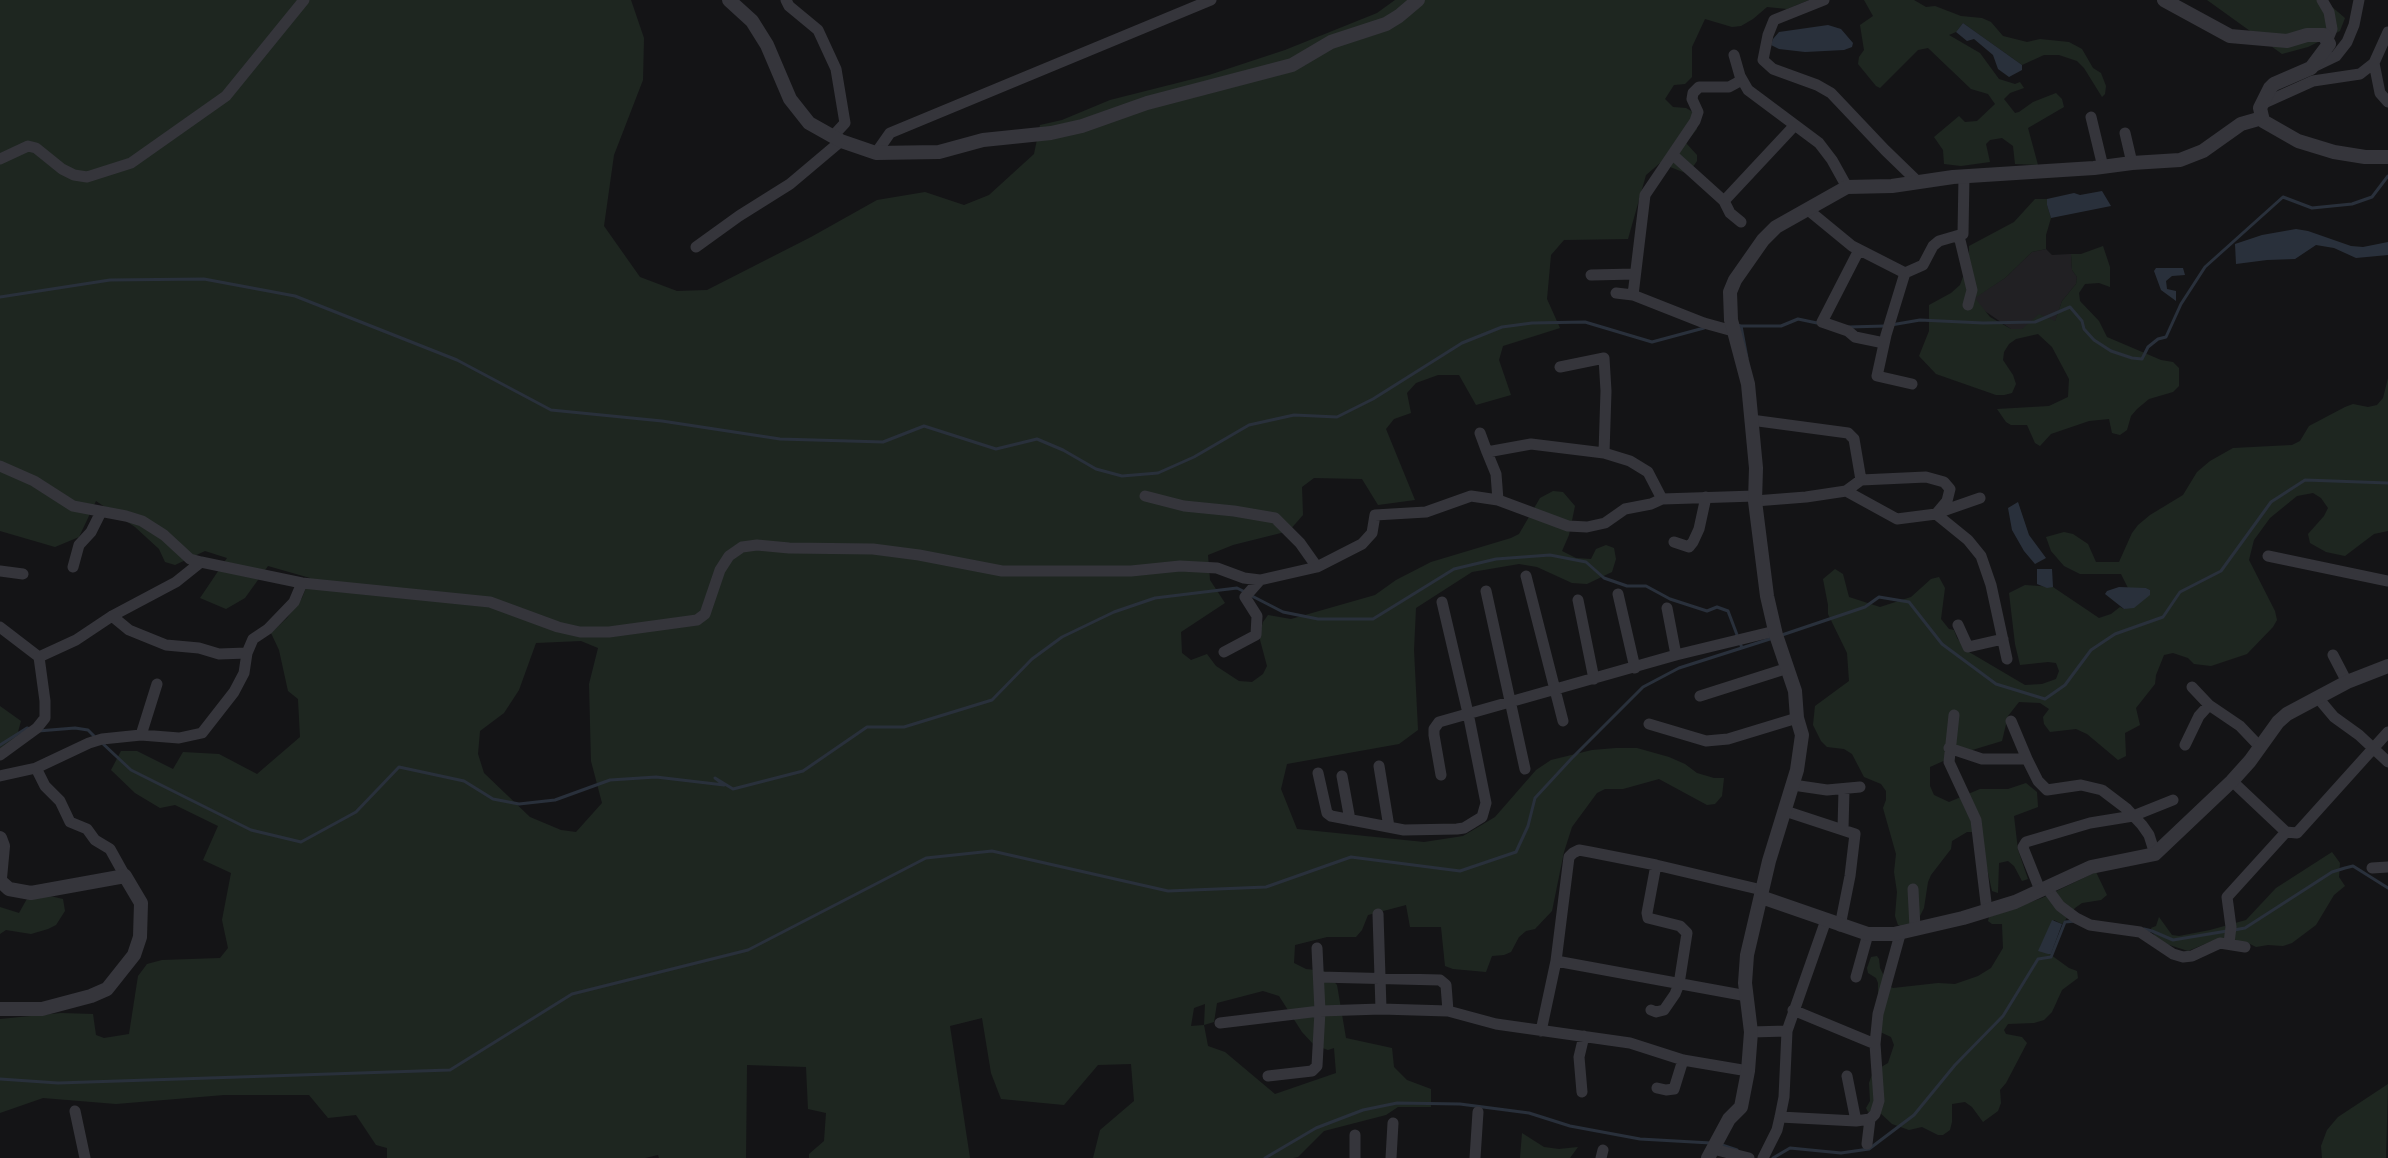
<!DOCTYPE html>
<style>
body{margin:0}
canvas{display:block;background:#141416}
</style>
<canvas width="2388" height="1158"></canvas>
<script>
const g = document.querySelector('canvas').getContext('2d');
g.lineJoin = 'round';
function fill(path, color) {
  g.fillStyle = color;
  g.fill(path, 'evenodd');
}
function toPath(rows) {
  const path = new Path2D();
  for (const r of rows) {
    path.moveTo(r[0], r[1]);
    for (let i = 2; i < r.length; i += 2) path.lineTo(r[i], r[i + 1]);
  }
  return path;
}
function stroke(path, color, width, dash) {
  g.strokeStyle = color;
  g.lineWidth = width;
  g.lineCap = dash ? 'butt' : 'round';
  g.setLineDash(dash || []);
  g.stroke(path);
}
const built = toPath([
 [2046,249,2052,255,2071,254,2072,270,2077,277,2076,284,2062,301,2055,322,2022,329,2011,329,1982,309,1974,298,2005,278,2032,252]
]);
const green = toPath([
 [0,0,631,0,644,38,643,80,614,155,604,226,640,277,677,291,707,290,811,237,877,200,925,192,964,205,989,195,1034,154,1040,125,1062,120,1110,100,1209,75,1285,50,1377,13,1395,0,1809,0,1787,9,1767,7,1753,19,1741,26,1732,27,1705,19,1692,47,1692,77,1685,84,1674,85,1665,99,1673,107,1686,108,1693,112,1697,129,1686,143,1697,155,1697,161,1688,174,1660,163,1646,175,1628,239,1564,240,1551,255,1547,299,1560,328,1503,346,1499,360,1511,395,1476,405,1459,375,1438,375,1416,383,1407,393,1411,413,1394,419,1386,429,1415,500,1378,505,1362,479,1314,478,1302,487,1303,515,1289,531,1233,545,1208,555,1210,580,1225,603,1181,632,1182,653,1191,660,1207,654,1216,666,1239,681,1252,682,1263,674,1267,666,1259,636,1263,622,1268,615,1291,619,1375,595,1396,580,1431,562,1511,538,1519,534,1540,498,1553,491,1563,492,1575,506,1569,535,1562,551,1576,558,1591,559,1596,549,1606,545,1614,548,1616,559,1612,572,1587,584,1572,583,1537,567,1519,564,1472,572,1416,608,1414,650,1418,730,1399,744,1287,764,1281,789,1297,829,1424,842,1463,836,1495,817,1536,770,1551,760,1592,750,1616,748,1637,748,1669,757,1685,764,1697,773,1714,778,1724,778,1722,796,1715,804,1707,805,1659,779,1623,789,1605,789,1597,793,1572,827,1564,852,1552,911,1535,929,1526,931,1519,937,1511,952,1504,955,1492,956,1486,972,1453,969,1445,966,1441,927,1410,927,1406,905,1368,915,1362,930,1356,937,1327,937,1295,945,1294,963,1306,969,1324,971,1337,985,1346,1038,1392,1048,1394,1067,1407,1080,1431,1089,1431,1107,1398,1107,1386,1115,1324,1131,1298,1157,1293,1158,1093,1158,1100,1130,1134,1101,1131,1064,1098,1065,1064,1105,1001,1099,991,1073,982,1018,950,1026,970,1158,809,1158,809,1154,824,1141,826,1113,808,1109,806,1067,747,1065,746,1158,659,1158,658,1155,645,1158,387,1158,387,1148,376,1145,356,1115,328,1118,309,1095,224,1095,116,1104,43,1098,0,1113,0,1019,61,1013,93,1014,96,1035,104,1038,129,1034,138,976,147,964,162,960,220,958,228,948,222,920,231,873,203,860,218,826,175,805,160,808,135,793,111,770,121,751,137,751,173,769,183,752,219,754,257,774,300,737,298,699,288,691,279,650,271,633,287,618,302,598,310,578,268,566,245,598,226,609,200,598,227,558,205,551,175,565,165,562,159,549,135,527,96,501,79,537,55,547,0,531],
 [581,641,598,648,589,684,591,761,602,803,576,832,561,830,530,817,484,773,478,754,480,731,504,713,519,690,536,643],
 [1263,991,1279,996,1302,1032,1314,1045,1328,1050,1334,1048,1336,1073,1275,1094,1225,1052,1208,1046,1204,1025,1214,1022,1217,1003],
 [1205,1004,1204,1025,1191,1026,1194,1008],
 [1864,0,1914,0,1926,7,1935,6,1961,16,1982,18,1991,22,2003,36,2027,42,2040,39,2069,42,2082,49,2093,68,2101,73,2106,86,2105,94,2102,97,2084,68,2077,61,2059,55,2044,55,2022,65,1963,23,1956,32,1949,35,1980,53,1999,79,2015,84,2020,82,2024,88,2010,93,2004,99,2015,113,2019,112,2033,102,2056,93,2062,99,2064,107,2028,128,2038,165,2015,164,2013,146,2002,138,1990,140,1986,144,1990,162,1961,166,1944,164,1943,150,1934,137,1959,116,1965,122,1977,121,1995,104,1988,94,1971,89,1928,48,1918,50,1880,88,1876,86,1858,64,1859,57,1864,50,1860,25,1873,16],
 [2207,0,2324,0,2345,18,2340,31,2308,47,2282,54],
 [2035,199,2047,199,2047,205,2051,218,2046,235,2046,249,2032,252,2005,278,1975,298,1990,317,2011,329,2022,329,2039,314,2055,321,2062,301,2076,284,2077,277,2072,270,2071,254,2081,254,2103,246,2110,267,2110,287,2099,283,2085,284,2079,293,2080,301,2099,321,2107,337,2161,360,2173,362,2179,368,2179,386,2173,392,2149,399,2137,409,2131,416,2127,430,2120,435,2112,433,2109,419,2089,421,2051,434,2040,446,2035,443,2027,425,2011,425,2006,422,1997,409,2049,406,2068,397,2069,379,2052,347,2038,334,2016,339,2009,344,2004,352,2003,360,2013,375,2016,384,2012,393,2004,395,1996,395,1936,374,1919,356,1929,331,1929,305,1951,293,1960,285,1969,260,1969,246,2014,222],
 [2388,378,2388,531,2374,534,2345,556,2326,552,2310,543,2308,534,2324,516,2328,508,2321,498,2313,493,2297,496,2270,518,2254,540,2249,560,2275,611,2277,620,2273,627,2247,654,2211,666,2194,664,2188,658,2173,653,2164,655,2156,675,2155,684,2136,708,2140,725,2125,733,2126,756,2118,760,2087,734,2076,729,2050,732,2044,724,2043,717,2049,709,2040,703,2019,702,2008,716,2002,741,1959,754,1930,767,1930,786,1934,795,1949,802,1980,789,2008,789,2026,783,2037,792,2038,807,2014,816,2018,850,2028,879,2022,881,2014,866,2008,861,1999,863,1998,893,1992,891,1979,832,1967,832,1952,841,1951,849,1931,875,1928,882,1924,908,1920,916,1915,922,1906,926,1898,925,1895,916,1897,892,1894,872,1896,854,1883,808,1886,800,1886,791,1881,784,1864,777,1852,754,1844,749,1827,747,1821,741,1813,725,1815,706,1849,681,1847,653,1828,614,1828,605,1823,579,1835,569,1843,574,1849,597,1880,607,1911,597,1931,579,1939,577,1945,588,1941,619,1949,629,1954,630,1957,638,1969,652,2025,685,2042,684,2056,679,2059,671,2056,663,2048,662,2020,665,2015,644,2009,593,2025,585,2053,587,2099,618,2111,614,2120,607,2124,609,2149,595,2150,590,2146,588,2128,588,2121,574,2080,574,2064,566,2051,551,2046,537,2064,532,2073,534,2088,544,2096,562,2119,562,2132,533,2138,525,2150,515,2183,495,2197,472,2210,461,2233,448,2292,445,2300,441,2309,426,2345,407,2353,404,2368,407,2377,405,2383,398],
 [0,706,21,721,16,739,0,750],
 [2332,852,2340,863,2339,877,2345,886,2334,895,2316,925,2292,943,2283,946,2268,945,2256,947,2246,942,2212,941,2188,951,2157,941,2151,928,2156,926,2159,917,2172,935,2179,936,2210,930,2246,920,2276,888],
 [2096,872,2107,895,2101,900,2082,903,2075,908,2062,924,2054,920,2040,947,2069,968,2077,971,2078,978,2062,990,2052,1012,2044,1020,2034,1023,2008,1024,2004,1030,2006,1034,2022,1037,2027,1043,2006,1083,2000,1090,2001,1103,1998,1111,1983,1122,1972,1107,1965,1102,1952,1104,1952,1122,1950,1130,1943,1135,1938,1135,1922,1127,1909,1130,1892,1124,1877,1110,1868,1112,1866,1108,1870,1101,1869,1083,1873,1072,1888,1063,1894,1045,1891,1037,1878,1031,1878,983,1876,978,1868,973,1867,968,1871,957,1877,956,1879,959,1880,968,1889,986,1893,988,1938,983,1955,984,1978,976,1991,968,2003,948,2002,924,1992,924,1988,921,1989,917,2042,898],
 [50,896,63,899,65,911,56,925,48,929,31,934,6,930,0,934,0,907,19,913,28,897],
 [2388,1084,2386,1158,2322,1158,2321,1146,2327,1130,2338,1117],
 [1522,1133,1544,1147,1559,1149,1578,1147,1570,1158,1520,1158]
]);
const water = toPath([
 [1963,23,2022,65,2022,70,2009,77,1998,69,1993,55,1974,39,1967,41,1956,32],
 [1828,25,1841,29,1853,43,1852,47,1844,50,1805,52,1779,49,1771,45,1773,39,1779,32],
 [2102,191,2111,206,2051,218,2047,205,2047,199,2074,193,2080,195],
 [2296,229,2308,231,2351,246,2363,247,2388,242,2388,255,2356,258,2334,248,2316,245,2295,259,2267,260,2236,264,2235,244,2262,235],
 [2156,268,2183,268,2185,275,2172,276,2166,281,2167,289,2176,291,2176,301,2161,290,2154,271],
 [2018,502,2029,535,2046,558,2035,564,2024,551,2012,530,2008,508],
 [2037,569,2052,569,2053,587,2047,588,2037,584],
 [2119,587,2146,588,2150,590,2150,595,2134,608,2124,609,2105,594,2107,591],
 [2052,920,2062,924,2051,954,2048,954,2038,951]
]);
const stream = toPath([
 [0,297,110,280,204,279,295,296,457,360,551,410,662,421,780,439,883,442,924,426,996,449,1037,439,1063,450,1096,469,1122,476,1158,473,1194,457,1249,425,1294,415,1337,417,1373,399,1462,343,1502,327,1532,323,1585,322,1652,342,1704,328],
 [1737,325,1741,326,1747,358],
 [1891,325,1920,320,1983,323,2035,322,2070,307,2082,321,2084,329,2094,340,2111,351,2132,358,2142,359,2148,347,2158,339,2166,337,2181,304,2205,267,2283,197,2312,208,2352,204,2372,197,2388,176],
 [1741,326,1781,326,1798,319,1817,323,1819,321],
 [1849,327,1885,326],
 [1250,595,1283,612,1318,619,1373,619,1454,569,1496,559,1550,555,1586,562,1604,578,1627,586,1646,586,1670,599,1707,611,1717,607,1728,611,1742,648],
 [1779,636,1865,607,1879,597,1909,602,1942,644,1996,684,2045,699,2065,685,2091,650,2115,634,2163,617,2180,592,2221,571,2271,502,2305,480,2388,483],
 [38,731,75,728,88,730,96,738],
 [101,742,131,770,251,830,301,842,356,812,399,767,464,781,493,799,519,804,555,800,610,780,656,777,724,785,715,778,733,789,803,771,867,727,904,727,992,700,1032,659,1062,637,1114,612,1155,598,1237,588,1245,592],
 [0,745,27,728,30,729],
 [2144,929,2152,931,2173,940,2227,931],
 [2234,930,2245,928,2332,872,2345,868,2353,866,2388,888],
 [0,1079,58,1083,450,1070,572,994,748,950,926,858,992,851,1168,891,1266,887,1351,857,1460,871,1516,852,1528,826,1535,798,1572,758,1643,687,1679,668,1773,638],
 [1719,1144,1737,1150],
 [1265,1158,1316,1128,1363,1110,1397,1103,1460,1104,1529,1113,1570,1126,1640,1139,1711,1143],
 [1773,1158,1790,1148,1841,1153,1869,1149,1914,1115,1955,1065,2003,1016,2038,959,2051,957,2065,922,2076,921]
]);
const minor = toPath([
 [786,0,789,6,818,30,836,69,845,123,833,136],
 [1824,0,1774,20,1768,35,1763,60,1773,69,1817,85,1831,93,1885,150,1918,182],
 [2322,0,2329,12,2332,29,2328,39],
 [1734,55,1740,76,1748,90,1819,143,1832,160,1847,187],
 [2374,63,2380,93,2388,102],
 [2313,67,2336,56,2347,42,2354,25,2359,0],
 [2262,104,2313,81,2360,74,2374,63,2388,32],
 [2091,117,2103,167],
 [2125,133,2132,163],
 [876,153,890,133,1211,0],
 [1673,155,1724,201,1795,125],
 [0,159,28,146,36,148,62,169,74,175,87,177,131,163,226,96,304,0],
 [1724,201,1730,213,1741,222],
 [1807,209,1852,246,1905,273],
 [1959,236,1972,290,1968,305],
 [696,247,739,216,790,184,841,141],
 [1859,250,1822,322,1848,331,1855,337,1884,343],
 [1591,275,1635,274],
 [1616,293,1633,295],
 [1733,331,1704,323,1633,295,1645,195,1695,121,1698,112,1692,99,1693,93,1699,87,1729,87,1742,80],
 [1560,367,1604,358,1606,391,1604,453],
 [1912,384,1877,376,1886,335,1905,273,1923,265,1933,246,1939,241,1963,234,1964,176],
 [1751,420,1848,433,1854,439,1861,480],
 [1480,433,1487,452],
 [0,466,34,481,73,506,126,516,142,521,164,535,190,559,201,562],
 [1846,491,1897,519,1936,514,1968,540,1981,556,1991,585,2007,659],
 [1145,496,1184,506,1234,511,1275,518,1300,543,1317,567],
 [1498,500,1496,474,1487,452,1531,444,1604,453,1630,461,1648,472,1662,499],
 [1755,501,1806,497,1846,491,1861,480,1926,477,1944,482,1950,489,1947,501,1936,514],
 [1937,513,1980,498],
 [1674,542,1689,547,1693,542,1699,529,1706,497],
 [2268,556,2388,581],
 [73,567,79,545,91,532,101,512],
 [0,571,23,574],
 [1526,576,1563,721],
 [1486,591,1525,769],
 [1618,594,1635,668],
 [1578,600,1594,679],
 [1667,608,1676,655],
 [112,616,129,630,166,645,199,648,219,654,247,653],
 [1958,625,1968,647,2003,639],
 [0,627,39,657,45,701,45,718,37,728,0,755],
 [1224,652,1256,635,1257,616,1245,597,1260,580],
 [2333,655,2347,682],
 [39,657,76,640,112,616,176,582,201,562,302,583,490,602,558,627,580,632,609,632,697,620,705,614,720,570,729,556,742,547,757,545,789,548,873,549,919,555,1002,571,1131,571,1180,566,1217,568,1244,578,1260,580,1317,567,1362,544,1372,533,1375,515,1426,512,1471,496,1498,500,1568,526,1587,527,1605,523,1625,509,1651,504,1662,499,1755,496],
 [2192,687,2209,705,2240,726,2260,747],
 [1700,696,1788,668],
 [2318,698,2334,717,2359,735,2388,762],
 [1954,715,1949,762,1976,820,1987,911],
 [2011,721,2027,759],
 [1649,724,1706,741,1728,739,1797,718],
 [141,735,157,684],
 [2185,745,2199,716,2209,705],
 [1949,748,1982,759,2027,759,2038,781,2047,790,2081,785,2102,790,2127,809,2142,825,2149,835,2155,854],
 [1379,766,1389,827],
 [36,768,45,786,60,801,70,822,87,829,95,840,110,849,125,876],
 [1318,773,1327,813,1331,816,1404,830,1457,829,1464,828,1482,817,1486,803,1468,713,1442,602],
 [1441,775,1434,735,1434,729,1439,722,1676,655,1775,631],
 [0,776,36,768,89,743,102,739,141,735,179,738,202,733,234,692,244,673,247,653,253,639,268,629,294,602,302,583],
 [1342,776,1350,820],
 [2232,781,2286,832,2297,833,2388,732],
 [1793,785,1827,790,1860,787],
 [1785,811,1855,834,1850,876,1840,926],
 [1843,829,1844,790],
 [2372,868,2388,867],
 [2046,887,2060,906,2076,918,2090,925,2140,932,2173,954,2183,957,2192,956,2220,943,2245,947],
 [1913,889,1915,928],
 [2040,890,2024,850,2023,847,2026,842,2090,823,2133,816,2173,800],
 [1378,914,1381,1009],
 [2229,943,2231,927,2227,897,2286,832],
 [1556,961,1747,996],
 [1319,977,1440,980,1446,985,1448,1011],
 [1856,977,1868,934],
 [1651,1010,1656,1012,1664,1010,1675,994,1679,984,1687,933,1680,926,1648,918,1647,913,1656,865],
 [1793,1010,1875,1044,1879,1101,1875,1114,1870,1119],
 [1220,1023,1320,1011,1381,1009,1448,1011,1496,1024,1630,1043,1683,1060,1748,1071],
 [1541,1031,1556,961,1569,857,1573,853,1579,850,1590,852,1656,865,1762,890],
 [1751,1032,1787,1031,1826,920],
 [1875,1044,1878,1014,1901,931],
 [1268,1076,1312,1071,1317,1066,1320,1011,1317,948],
 [1847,1076,1856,1121],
 [1657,1088,1666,1090,1674,1089,1683,1060],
 [1582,1092,1579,1057,1584,1036],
 [75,1111,85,1158],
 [1780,1117,1856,1121,1870,1119,1867,1144],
 [1713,1149,1749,1158],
 [1355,1158,1355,1135],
 [1391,1158,1393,1123],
 [1475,1158,1478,1112],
 [1601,1158,1603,1150],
 [1763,1158,1777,1130,1780,1117,1784,1097,1787,1031]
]);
const tertiary = toPath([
 [729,0,752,21,767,45,790,99,809,123,841,141,876,153,939,152,983,140,1051,133,1082,126,1147,103,1292,65,1331,42,1386,24,1399,16,1418,0],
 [2164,0,2230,36,2287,41,2307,35,2324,35,2329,44,2311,68,2274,84,2270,88,2260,108,2263,121,2298,141,2334,152,2365,157,2388,157],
 [0,838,3,846,0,878],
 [0,881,9,889,31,893,125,876,141,903,140,937,134,955,107,989,91,996,42,1009,0,1009],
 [1761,897,1868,934,1894,934,1963,918,2015,902,2091,867,2155,854,2232,781,2250,761,2278,722,2287,714,2347,682,2388,666],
 [1708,1158,1729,1119,1741,1107,1748,1071,1751,1032,1745,983,1747,955,1769,861,1797,770,1802,735,1797,718,1795,691,1776,635,1767,596,1755,501,1756,468,1748,384,1731,320,1730,292,1735,280,1763,240,1776,227,1847,187,1892,186,1953,177,2094,168,2132,163,2180,160,2203,151,2241,124,2262,118]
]);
fill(built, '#212023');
fill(green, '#1e2620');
fill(water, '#29303b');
stroke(stream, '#29303b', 3);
stroke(minor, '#35353b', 11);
stroke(tertiary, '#35353b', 14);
</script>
